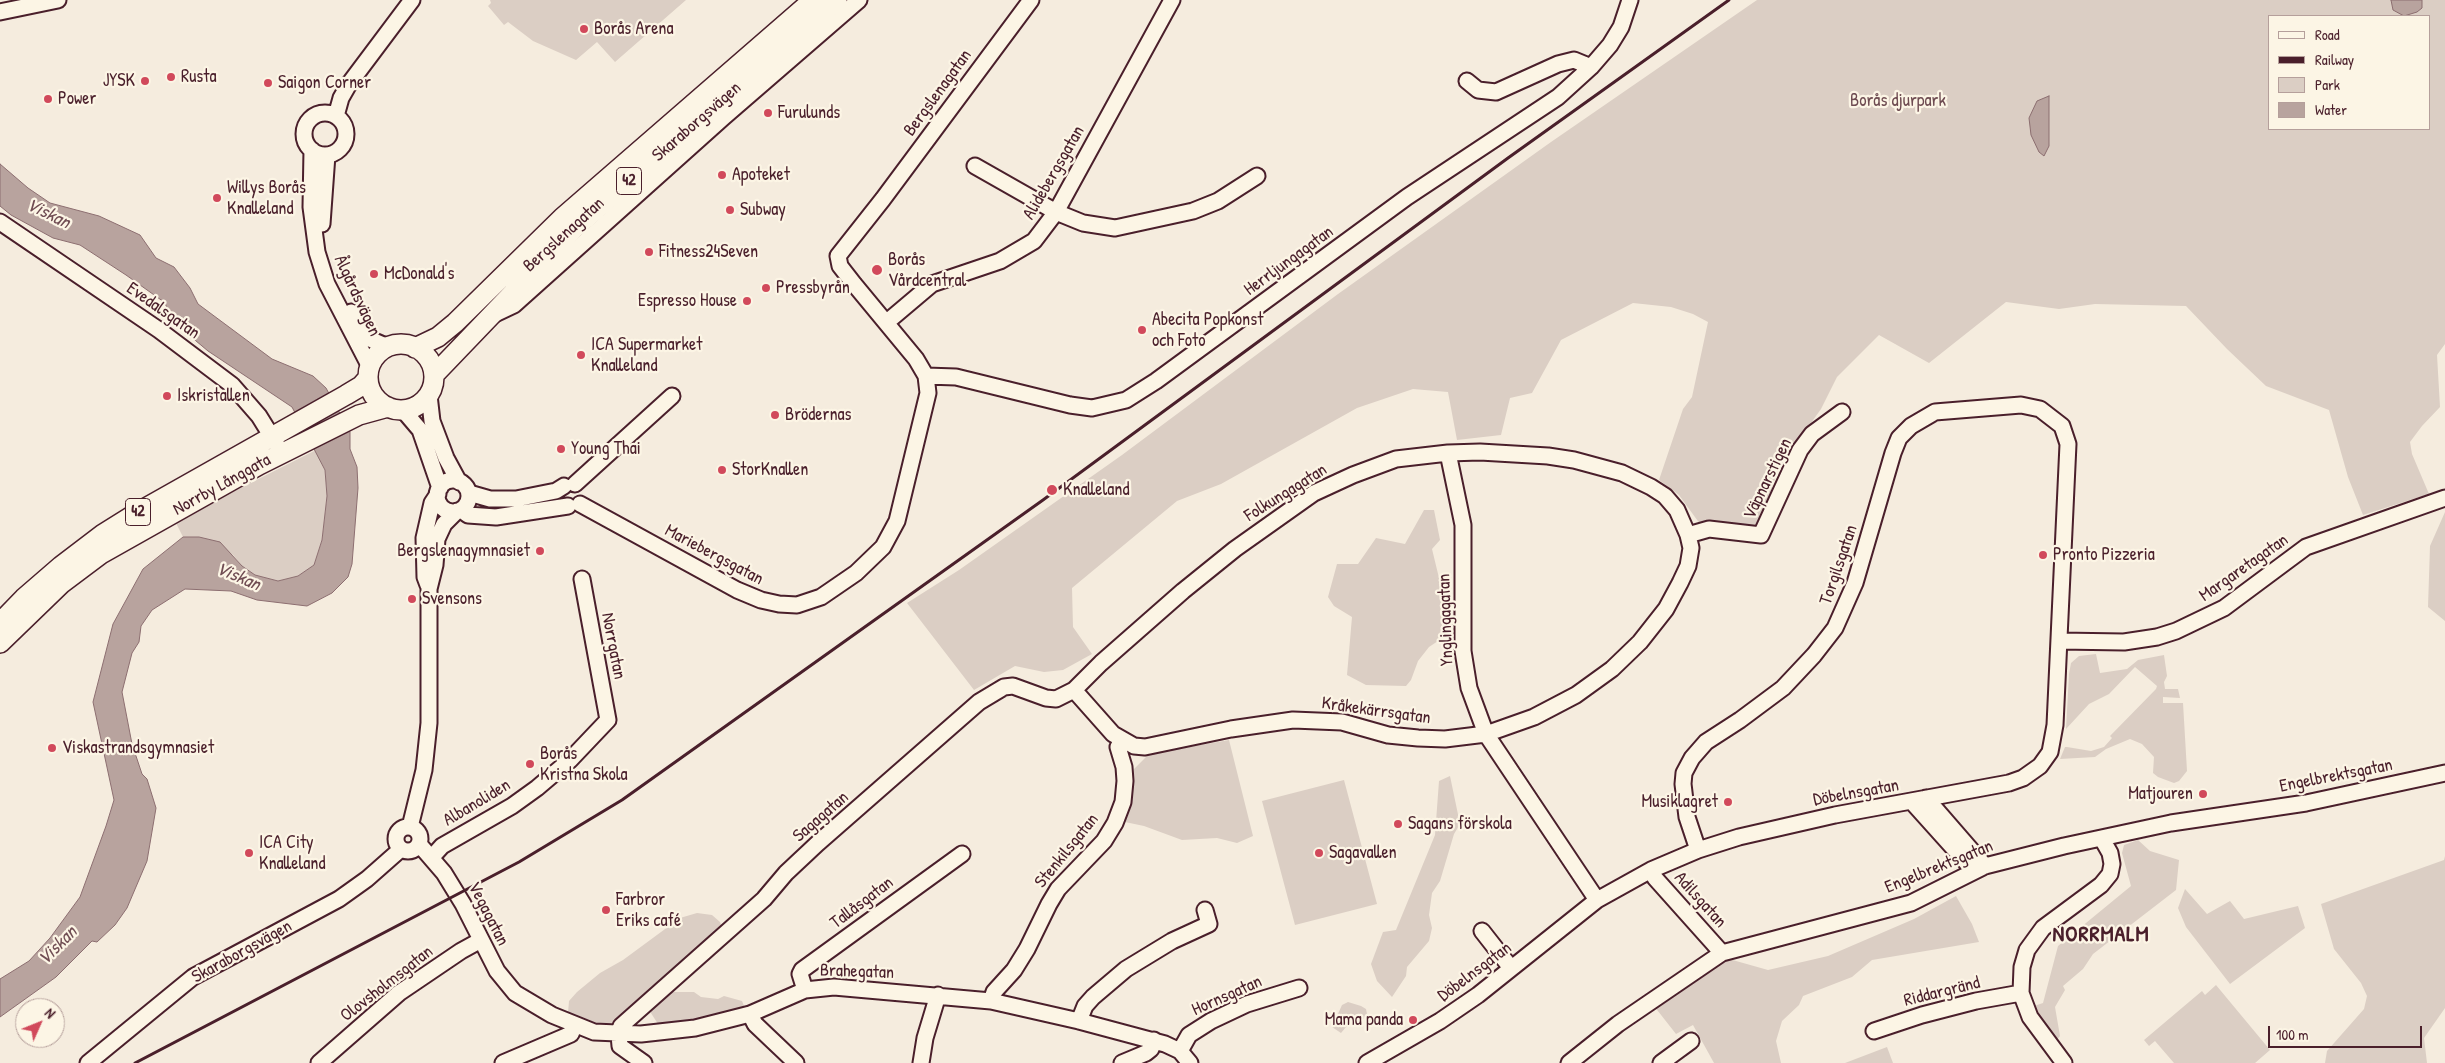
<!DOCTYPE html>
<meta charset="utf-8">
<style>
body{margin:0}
#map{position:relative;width:2445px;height:1063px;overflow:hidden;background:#f5ecde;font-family:"Patrick Hand",sans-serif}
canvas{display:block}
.legend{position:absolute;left:2268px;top:15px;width:162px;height:115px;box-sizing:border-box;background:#fcf5e5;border:1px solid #b59f9b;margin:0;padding:6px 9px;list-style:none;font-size:15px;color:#4a1f2b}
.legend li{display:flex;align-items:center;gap:10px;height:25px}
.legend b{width:25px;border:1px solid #b59f9b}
.north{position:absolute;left:15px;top:998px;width:50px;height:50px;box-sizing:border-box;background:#fcf5e5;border:1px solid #b59f9b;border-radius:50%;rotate:46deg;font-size:14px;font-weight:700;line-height:20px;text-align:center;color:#4a1f2b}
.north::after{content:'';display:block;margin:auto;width:18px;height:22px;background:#d1495b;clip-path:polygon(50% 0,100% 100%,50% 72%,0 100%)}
.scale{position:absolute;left:2268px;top:1026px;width:154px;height:22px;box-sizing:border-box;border:2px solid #4a1f2b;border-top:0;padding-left:6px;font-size:15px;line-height:18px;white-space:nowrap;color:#4a1f2b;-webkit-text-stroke:4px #fcf5e5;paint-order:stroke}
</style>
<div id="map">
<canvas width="2445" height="1063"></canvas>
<ul class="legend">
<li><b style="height:6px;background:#fcf5e5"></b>Road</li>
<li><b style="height:6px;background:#4a1f2b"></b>Railway</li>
<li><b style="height:14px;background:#dbcec4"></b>Park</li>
<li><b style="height:14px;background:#b8a39e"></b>Water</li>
</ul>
<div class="north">N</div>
<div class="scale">100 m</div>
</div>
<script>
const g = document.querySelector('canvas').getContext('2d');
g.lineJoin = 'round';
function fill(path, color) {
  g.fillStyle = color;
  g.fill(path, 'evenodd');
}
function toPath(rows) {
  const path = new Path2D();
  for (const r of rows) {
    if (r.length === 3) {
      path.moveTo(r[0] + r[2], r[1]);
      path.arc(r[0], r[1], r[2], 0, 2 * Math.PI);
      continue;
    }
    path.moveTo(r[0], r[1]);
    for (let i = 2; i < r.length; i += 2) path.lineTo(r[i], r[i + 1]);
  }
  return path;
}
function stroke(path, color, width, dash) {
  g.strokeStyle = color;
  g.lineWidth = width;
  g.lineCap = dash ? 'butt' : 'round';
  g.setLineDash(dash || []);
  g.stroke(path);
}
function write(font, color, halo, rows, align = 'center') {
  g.font = font + ' "Patrick Hand",sans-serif';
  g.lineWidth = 4.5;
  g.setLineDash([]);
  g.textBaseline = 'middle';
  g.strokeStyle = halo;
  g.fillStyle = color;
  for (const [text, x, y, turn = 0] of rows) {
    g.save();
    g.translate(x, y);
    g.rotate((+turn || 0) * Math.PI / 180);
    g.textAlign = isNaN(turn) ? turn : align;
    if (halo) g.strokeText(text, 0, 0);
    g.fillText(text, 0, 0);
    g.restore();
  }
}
const green = toPath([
 [490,0,686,0,615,62,597,42,576,60,533,41,508,22,504,25,488,6,491,3],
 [1757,0,2445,0,2445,344,2437,355,2440,407,2422,426,2410,442,2412,454,2429,494,2363,515,2348,477,2329,410,2266,386,2227,349,2186,306,2095,304,2059,309,2006,302,1929,363,1879,335,1837,377,1821,409,1778,469,1759,530,1700,524,1679,495,1659,480,1683,409,1692,397,1708,322,1693,314,1671,307,1633,303,1561,340,1532,393,1510,398,1501,435,1457,440,1448,392,1413,389,1357,408,1221,484,1177,501,1072,588,1073,627,1092,654,1063,670,1044,672,1015,666,974,690,907,603,959,570,1122,455,1338,294,1551,142],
 [2269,16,2429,16,2429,129,2269,129],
 [316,450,325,470,327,496,322,540,314,565,298,576,278,581,255,575,242,566,233,555,199,537,183,537,175,521],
 [1424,510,1434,510,1440,540,1432,549,1439,578,1449,582,1455,625,1441,627,1441,639,1429,647,1418,661,1411,680,1406,686,1366,685,1347,675,1352,617,1334,606,1328,597,1337,564,1358,564,1376,538,1405,544],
 [2445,512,2445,621,2428,607,2430,546],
 [2096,654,2100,673,2127,669,2138,660,2164,655,2167,676,2164,682,2165,689,2178,689,2180,698,2163,697,2163,703,2183,703,2187,771,2179,781,2174,783,2158,777,2153,773,2154,757,2142,744,2130,739,2106,749,2095,757,2060,759,2065,747,2067,747,2091,751,2104,747,2112,738,2110,736,2156,689,2157,686,2135,667,2109,694,2089,704,2066,729,2069,674,2071,663,2079,656],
 [1229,740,1253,836,1237,843,1217,838,1182,840,1144,826,1125,822,1134,769,1149,754],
 [1450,776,1460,824,1454,834,1440,881,1432,893,1429,915,1432,928,1429,941,1407,967,1406,976,1392,997,1377,981,1371,964,1383,932,1396,930,1435,835,1439,781],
 [1344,780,1377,904,1295,925,1262,801],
 [2138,840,2150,851,2179,860,2176,890,2093,954,2083,969,2063,986,2065,990,2055,1007,2060,1036,2057,1040,2034,1006,2043,1003,2058,946,2131,886,2122,853,2124,845],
 [2445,856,2445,1008,2424,1038,2427,1063,2325,1063,2327,1051,2364,1009,2367,996,2361,983,2334,949,2321,904,2444,860],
 [2185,889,2207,914,2230,901,2244,919,2298,906,2305,928,2230,984,2186,927,2178,908],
 [1956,896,1972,924,1979,942,1872,960,1852,977,1803,996,1799,1005,1782,1021,1776,1041,1781,1063,1714,1063,1693,1025,1676,1034,1654,1006,1719,963,1729,959,1768,970,1828,956,1914,919],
 [697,913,712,915,720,922,723,930,613,1023,596,1026,568,1013,569,1001,577,992,600,973,623,960,680,918],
 [2216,985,2270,1050,2255,1063,2174,1063,2155,1041,2149,1046,2144,1040,2202,991,2205,995],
 [668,992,694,992,701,997,718,999,724,996,742,1001,744,1006,714,1016,658,1024,649,1010],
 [1348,1002,1361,1006,1366,1009,1367,1014,1361,1022,1346,1027,1341,1033,1332,1027,1342,1005],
 [1887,1047,1893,1063,1845,1063]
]);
const water = toPath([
 [2391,0,2422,0,2422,8,2417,12,2404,16,2393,10,2391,0],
 [2049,96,2049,146,2044,156,2039,152,2031,135,2029,118,2037,101,2049,96],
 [0,164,28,188,50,203,99,216,140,235,156,258,174,267,190,288,198,304,272,359,313,376,326,388,350,432,350,449,357,467,358,488,352,564,348,577,332,593,307,606,257,600,231,591,185,589,152,610,141,626,139,642,132,653,122,692,132,744,142,774,147,779,156,808,147,861,127,908,115,925,97,942,92,941,56,977,0,1017,0,979,29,961,50,938,80,897,106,826,114,800,93,702,113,624,143,569,183,537,199,537,220,542,242,566,255,575,278,581,298,576,314,565,322,540,327,496,325,470,292,407,208,351,177,325,164,302,126,275,80,245,53,238,11,215,0,206,0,164]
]);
const minor = toPath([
 [0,12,58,0],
 [1467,81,1478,90,1496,92,1558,64,1574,60,1591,67],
 [325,134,21],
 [336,116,341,98,349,84,412,0],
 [312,150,311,207,317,252,327,284,370,367],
 [975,166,1056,212,1083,223,1115,228,1193,211,1218,201,1257,176],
 [0,222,159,330,232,385,259,416,277,445],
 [322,224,327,155],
 [351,312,372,340,388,347],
 [495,314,514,305,724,117,859,0],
 [887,322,932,284,1000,261,1034,241,1056,212,1172,0],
 [926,376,956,377,1070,405,1092,408,1126,400,1156,381,1407,197,1558,97,1591,67,1610,45,1621,27,1630,0],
 [429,395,432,421,446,458,459,482],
 [403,410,420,430,440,488],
 [1448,453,1463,525,1463,651,1469,688,1486,734,1597,900],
 [453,496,16],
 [575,484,672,396],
 [469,493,490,499,516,499,556,491,564,486],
 [580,504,737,590,761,600,779,604,797,605,821,597,856,573,883,547,897,521,928,393,926,376,916,359,854,284,840,266,838,256,883,199,1031,0],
 [461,510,468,515,496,517,568,506],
 [1688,535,1709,529,1761,535,1800,450,1812,434,1842,412],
 [428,585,425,577,424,538,432,503,438,494],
 [2060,641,2124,642,2157,637,2176,631,2224,608,2306,547,2445,498],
 [1926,798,1985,866],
 [1912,802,1974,871],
 [408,839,12],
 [410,827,424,770,429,723,429,589,435,565,437,539,444,524,457,511],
 [419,844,444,873,463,904,497,971,515,993,552,1015,594,1032,641,1034,695,1028,750,1014,805,990,834,987,991,1001,1079,1021,1165,1044,1180,1051,1190,1063],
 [432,857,442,846,512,806,537,788,570,760,608,720,582,579],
 [1651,870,1655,878,1722,953],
 [1482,931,1511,968],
 [805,990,800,974,802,970,962,854],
 [991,1001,994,992,1014,970,1027,949,1049,904,1058,889,1104,841,1115,823,1123,802,1125,781,1124,767,1118,747,1122,740],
 [750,1014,755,1024,796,1063],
 [1079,1021,1085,1006,1093,997,1126,969,1172,941,1209,924,1205,910],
 [1874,1031,1922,1015,1976,1001,2021,993],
 [1180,1051,1189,1035,1211,1021,1247,1004,1299,988],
 [88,1063,193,977,339,899,367,879,401,849],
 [319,1063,399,993,461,951,481,940],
 [503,1063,571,1034,575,1025],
 [644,1063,620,1046,619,1035,621,1026,764,899,786,873,818,843,979,702,1004,687,1013,686,1046,698,1056,699,1074,690,1101,663,1183,591,1235,549,1314,493,1353,475,1396,459,1448,453,1480,452,1548,456,1574,460,1622,473,1651,487,1665,496,1677,510,1688,535,1691,548,1688,566,1680,583,1666,609,1640,642,1612,669,1576,695,1534,717,1486,734,1445,739,1418,738,1388,735,1342,722,1293,720,1231,729,1145,747,1134,746,1113,734,1074,690],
 [921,1063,925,1038,938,995],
 [1122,1063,1146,1053,1151,1049,1154,1040],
 [1367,1063,1440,1021,1478,995,1597,900,1651,870,1698,850,1739,837,1835,815,2009,783,2023,778,2040,766,2050,752,2055,725,2068,444,2062,426,2040,409,2021,405,1935,412,1911,426,1899,438,1893,453,1855,583,1835,628,1814,655,1783,688,1740,720,1706,742,1692,758,1684,773,1683,784,1687,817,1698,850],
 [1569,1063,1618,1024,1722,953,1911,903,1985,866,2064,846,2171,823,2306,803,2445,773],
 [1661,1063,1691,1041],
 [2064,1063,2030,1017,2021,993,2022,967,2027,950,2043,928,2101,885,2110,874,2112,864,2110,853,2102,839]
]);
const major = toPath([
 [401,377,33],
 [415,348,438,337,455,323,562,218,813,0],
 [434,375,575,228,837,0],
 [0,623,24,598,61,566,103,534,135,514,346,395,361,386,368,378],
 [0,643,61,584,101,554,259,465,359,415,388,407]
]);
const rail = toPath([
 [135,1063,519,862,622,800,1043,500,1508,158,1729,0]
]);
const markers = [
 [584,29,5,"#d1495b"],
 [171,77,5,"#d1495b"],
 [145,81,5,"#d1495b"],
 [268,83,5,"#d1495b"],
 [48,99,5,"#d1495b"],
 [768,113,5,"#d1495b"],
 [722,175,5,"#d1495b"],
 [217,198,5,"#d1495b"],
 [730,210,5,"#d1495b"],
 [649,252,5,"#d1495b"],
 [877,270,6,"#d1495b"],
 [374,274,5,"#d1495b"],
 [766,288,5,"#d1495b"],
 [747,301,5,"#d1495b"],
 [1142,330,5,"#d1495b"],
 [581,355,5,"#d1495b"],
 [167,396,5,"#d1495b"],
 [775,415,5,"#d1495b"],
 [561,449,5,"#d1495b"],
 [722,470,5,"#d1495b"],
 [1052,490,6,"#d1495b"],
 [540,551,5,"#d1495b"],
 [2043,555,5,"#d1495b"],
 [412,599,5,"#d1495b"],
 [52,748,5,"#d1495b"],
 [530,764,5,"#d1495b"],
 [2203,794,5,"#d1495b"],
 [1728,802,5,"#d1495b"],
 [1398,824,5,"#d1495b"],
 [249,853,5,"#d1495b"],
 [1319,853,5,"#d1495b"],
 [606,910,5,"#d1495b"],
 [1413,1020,5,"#d1495b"]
];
const shields = [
 [629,181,25],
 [138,512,25]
];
const shieldNames = [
 ["42",629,181],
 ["42",138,512]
];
const poiNames = [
 ["Borås Arena",594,29],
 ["Rusta",181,77],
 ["JYSK",135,81,"right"],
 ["Saigon Corner",278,83],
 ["Power",58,99],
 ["Furulunds",778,113],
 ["Apoteket",732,175],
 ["Willys Borås",227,188],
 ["Knalleland",227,209],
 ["Subway",740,210],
 ["Fitness24Seven",659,252],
 ["Borås",888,260],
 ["Vårdcentral",888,281],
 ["McDonald's",384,274],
 ["Pressbyrån",776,288],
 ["Espresso House",737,301,"right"],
 ["Abecita Popkonst",1152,320],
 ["och Foto",1152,341],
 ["ICA Supermarket",591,345],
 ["Knalleland",591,366],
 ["Iskristallen",177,396],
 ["Brödernas",785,415],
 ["Young Thai",571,449],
 ["StorKnallen",732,470],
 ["Knalleland",1063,490],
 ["Bergslenagymnasiet",530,551,"right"],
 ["Pronto Pizzeria",2053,555],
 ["Svensons",422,599],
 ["Viskastrandsgymnasiet",62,748],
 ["Borås",540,754],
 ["Kristna Skola",540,775],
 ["Matjouren",2193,794,"right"],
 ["Musiklagret",1718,802,"right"],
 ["Sagans förskola",1408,824],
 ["ICA City",259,843],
 ["Knalleland",259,864],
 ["Sagavallen",1329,853],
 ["Farbror",616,900],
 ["Eriks café",616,921],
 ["Mama panda",1403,1020,"right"]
];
const streetNames = [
 ["Bergslenagatan",938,93,-54],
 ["Skaraborgsvägen",697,122,-41],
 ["Alidebergsgatan",1054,173,-60],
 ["Bergslenagatan",564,235,-42],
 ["Herrljungagatan",1289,261,-36],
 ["Ålgårdsvägen",357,296,65],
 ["Evedalsgatan",163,311,35],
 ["Väpnarstigen",1768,479,-64],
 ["Norrby Långgata",222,485,-29],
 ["Folkungagatan",1286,493,-32],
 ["Mariebergsgatan",714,555,28],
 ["Torgilsgatan",1839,565,-71],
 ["Margaretagatan",2244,568,-35],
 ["Ynglingagatan",1446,620,-92],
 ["Norrgatan",613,646,79],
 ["Kråkekärrsgatan",1376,711,8],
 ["Engelbrektsgatan",2336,776,-11],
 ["Döbelnsgatan",1856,793,-10],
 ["Albanoliden",477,803,-31],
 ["Sagagatan",821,817,-41],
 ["Stenkilsgatan",1067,851,-51],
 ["Engelbrektsgatan",1939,867,-22],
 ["Adilsgatan",1700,900,48],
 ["Tallåsgatan",862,903,-37],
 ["Vegagatan",488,914,63],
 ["Skaraborgsvägen",242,952,-29],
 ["Brahegatan",857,972,2],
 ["Döbelnsgatan",1475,972,-37],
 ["Olovsholmsgatan",387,984,-38],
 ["Riddargränd",1942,992,-14],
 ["Hornsgatan",1227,996,-24]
];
const parkNames = [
 ["Borås djurpark",1898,101]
];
const waterNames = [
 ["Viskan",48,214,26],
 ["Viskan",238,577,23],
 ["Viskan",58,946,-45]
];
const districtNames = [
 ["NORRMALM",2101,935]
];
fill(green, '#dbcec4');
fill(water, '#b8a39e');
stroke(water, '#8c6e70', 1);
stroke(minor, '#4a1f2b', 19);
stroke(major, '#4a1f2b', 22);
stroke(minor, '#fcf5e5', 15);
stroke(major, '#fcf5e5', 19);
stroke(rail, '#4a1f2b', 3);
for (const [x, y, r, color] of markers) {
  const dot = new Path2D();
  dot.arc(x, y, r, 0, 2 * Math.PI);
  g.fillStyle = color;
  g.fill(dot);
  stroke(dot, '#fcf5e5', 2);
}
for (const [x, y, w] of shields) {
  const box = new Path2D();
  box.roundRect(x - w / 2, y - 13.5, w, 27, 4);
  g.fillStyle = '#fcf5e5';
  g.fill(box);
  stroke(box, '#4a1f2b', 1);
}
write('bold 16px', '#4a1f2b', null, shieldNames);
write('18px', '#4a1f2b', '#fcf5e5', poiNames, 'left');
write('18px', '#4a1f2b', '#fcf5e5', streetNames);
write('18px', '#6e4b51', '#fcf5e5', parkNames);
write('italic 19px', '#704d53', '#fcf5e5', waterNames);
g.letterSpacing = '1px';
write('bold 22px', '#4a1f2b', '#fcf5e5', districtNames);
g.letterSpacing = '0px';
</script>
